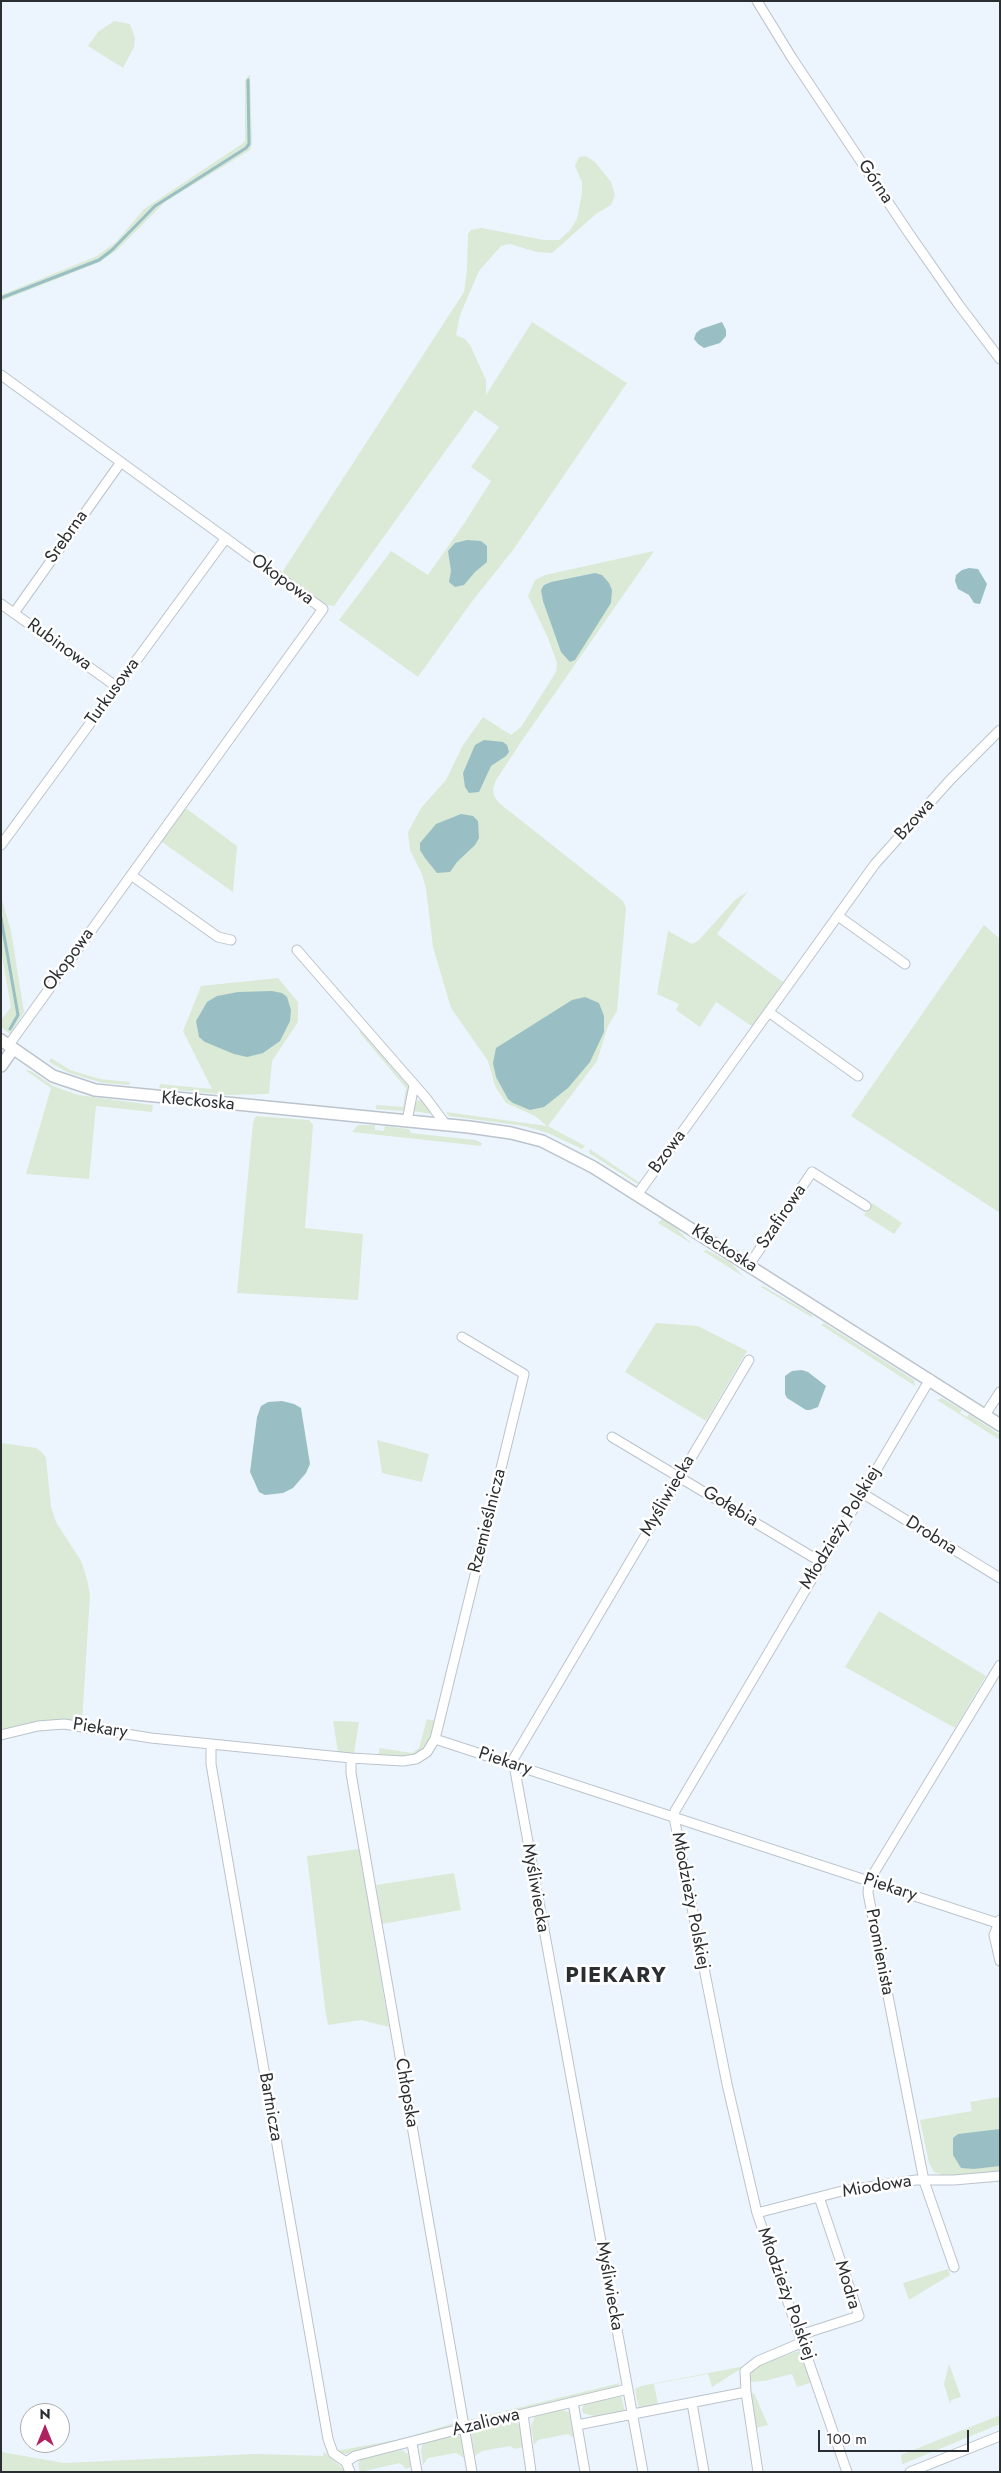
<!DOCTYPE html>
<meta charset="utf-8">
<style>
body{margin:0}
#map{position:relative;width:1001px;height:2473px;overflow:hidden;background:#ecf5fe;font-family:Jost,sans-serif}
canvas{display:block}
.frame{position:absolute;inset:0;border:2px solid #2c2f32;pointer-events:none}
.north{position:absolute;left:20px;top:2403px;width:50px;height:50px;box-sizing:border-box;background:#fff;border:1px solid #abacad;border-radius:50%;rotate:0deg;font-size:14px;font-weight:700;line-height:20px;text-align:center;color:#2c2f32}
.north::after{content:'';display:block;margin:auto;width:18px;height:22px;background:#af225f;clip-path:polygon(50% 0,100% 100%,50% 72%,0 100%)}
.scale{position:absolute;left:818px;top:2430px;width:151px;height:22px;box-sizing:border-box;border:2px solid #2c2f32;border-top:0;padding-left:6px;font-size:15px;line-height:18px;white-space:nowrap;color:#2c2f32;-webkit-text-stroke:4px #fff;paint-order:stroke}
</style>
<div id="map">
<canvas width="1001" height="2473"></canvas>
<div class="frame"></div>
<div class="north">N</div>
<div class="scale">100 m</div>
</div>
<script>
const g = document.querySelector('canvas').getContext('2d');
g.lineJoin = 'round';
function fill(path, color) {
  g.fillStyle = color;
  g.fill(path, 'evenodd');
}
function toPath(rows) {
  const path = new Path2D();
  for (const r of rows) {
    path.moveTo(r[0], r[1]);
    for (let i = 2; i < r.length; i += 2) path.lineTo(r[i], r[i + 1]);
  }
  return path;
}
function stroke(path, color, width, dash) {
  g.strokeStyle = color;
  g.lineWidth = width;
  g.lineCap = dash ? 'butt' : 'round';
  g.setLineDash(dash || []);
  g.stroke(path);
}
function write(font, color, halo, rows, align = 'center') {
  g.font = font + ' Jost,sans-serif';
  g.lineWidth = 5;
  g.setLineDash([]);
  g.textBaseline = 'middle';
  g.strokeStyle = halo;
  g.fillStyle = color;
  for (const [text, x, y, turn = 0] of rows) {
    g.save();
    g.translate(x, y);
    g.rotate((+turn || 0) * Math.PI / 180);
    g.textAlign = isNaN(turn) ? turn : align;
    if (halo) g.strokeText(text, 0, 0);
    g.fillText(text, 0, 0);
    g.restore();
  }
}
const green = toPath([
 [114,21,130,24,135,38,134,47,123,68,88,46,98,32],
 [250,74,252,143,250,150,165,202,117,250,100,262,1,301,1,295,97,256,116,242,144,209,242,144,245,141,245,81],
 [586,156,595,162,611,182,615,195,611,205,596,214,552,253,537,252,510,244,501,246,479,271,460,315,456,335,465,339,470,345,486,380,486,395,532,322,627,383,513,550,470,604,418,677,339,620,391,551,428,575,465,522,491,481,471,467,499,427,475,410,334,606,323,604,281,574,464,292,467,270,468,234,471,230,481,228,544,240,559,240,570,230,577,219,582,193,582,182,575,166,579,157],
 [654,551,521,742,496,780,493,789,494,796,499,803,623,901,626,908,617,1011,608,1026,597,1061,548,1126,585,1146,582,1149,548,1133,524,1126,449,1116,446,1112,547,1126,535,1116,506,1103,495,1086,488,1061,451,1008,433,947,426,889,422,874,410,850,408,832,421,808,446,780,463,745,483,717,511,735,521,727,556,672,557,663,548,638,528,596,535,580,545,575],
 [184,809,187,809,237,846,233,892,159,840],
 [748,891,717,934,783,982,753,1027,716,1002,700,1027,676,1010,679,1004,657,994,668,931,692,944,698,941,735,900],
 [1,896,11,931,24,1012,10,1034,1,1027,1,1020,11,1007,1,950],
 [984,925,1000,939,1000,1213,851,1116],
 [278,978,298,1002,298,1022,272,1061,269,1094,227,1095,159,1088,160,1084,212,1089,183,1031,201,986],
 [361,1031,410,1088,404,1111,376,1109,376,1105,403,1107,406,1088,359,1032],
 [51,1058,70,1070,100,1079,130,1082,129,1085,103,1083,69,1073,49,1062],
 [25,1070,31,1071,53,1086,78,1095,153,1105,152,1112,96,1106,89,1179,26,1174,51,1088],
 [419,1100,422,1100,432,1114,413,1111,414,1104],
 [256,1116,309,1120,313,1125,305,1228,363,1234,358,1300,237,1293,253,1123],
 [358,1125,375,1125,375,1130,384,1131,385,1126,409,1129,411,1133,475,1140,482,1143,481,1146,352,1132],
 [590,1149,640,1183,638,1184,589,1153],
 [872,1203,902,1223,894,1234,864,1215],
 [662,1219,676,1228,692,1244,658,1223],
 [707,1250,731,1263,744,1277,703,1251],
 [763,1286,811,1314,813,1318,761,1287],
 [656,1323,698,1326,747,1351,706,1421,625,1372],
 [824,1323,914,1380,915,1386,821,1325],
 [942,1398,962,1410,960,1413,967,1417,969,1414,1000,1435,1000,1440,937,1400],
 [377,1440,429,1454,422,1482,382,1473],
 [1,1443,36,1448,42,1452,46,1458,51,1507,56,1522,81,1561,87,1579,90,1595,82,1722,65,1720,1,1731],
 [879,1611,986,1676,955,1728,845,1667],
 [427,1719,436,1721,432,1736,419,1752,405,1756,378,1755,380,1748,412,1753,419,1748],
 [333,1721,359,1722,354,1754,338,1752],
 [359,1849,389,2027,361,2020,328,2025,325,2008,307,1856],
 [454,1873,461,1910,382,1924,376,1885],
 [1000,2097,1000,2173,946,2176,934,2172,929,2163,920,2120,972,2111,970,2102],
 [948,2269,950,2275,909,2300,903,2283],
 [798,2351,802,2353,813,2382,797,2387,792,2374,764,2381,749,2382,747,2375,758,2365],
 [949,2364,961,2397,951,2400,950,2404,944,2384],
 [745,2366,712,2387,708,2374,654,2384,658,2404,639,2410,635,2389,641,2386],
 [620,2383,618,2387,472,2422,468,2420],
 [754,2393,768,2425,756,2428,749,2394],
 [621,2395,625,2412,594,2416,583,2413,582,2409,585,2403],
 [558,2409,569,2412,574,2438,568,2434,538,2440,534,2445,531,2426,535,2416],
 [1000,2415,1000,2424,903,2464,902,2463,901,2455],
 [512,2421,518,2424,520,2427,523,2447,515,2449,510,2446,482,2451,475,2456,471,2433],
 [458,2422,455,2425,392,2444,345,2454,336,2451,401,2439],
 [457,2434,461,2436,464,2458,456,2453,428,2458,423,2465,421,2450,423,2444],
 [402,2450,408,2454,411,2467,406,2469,400,2463,360,2472,358,2463,361,2459],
 [1,2452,64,2463,254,2454,323,2456,324,2452,347,2472,1,2472]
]);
const water = toPath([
 [722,322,726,330,726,336,720,343,704,348,698,344,694,339,696,333,701,329],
 [467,540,481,541,487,546,487,562,475,572,464,585,455,587,449,582,451,571,448,551,455,543],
 [969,568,978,569,987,584,980,604,974,603,969,595,958,589,955,581,956,575,962,570],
 [595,573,602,575,609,583,612,590,611,603,575,660,570,662,561,652,543,601,541,590,544,585,551,582],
 [484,740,503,742,507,745,509,752,506,756,491,766,479,792,469,793,465,787,463,773,475,745],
 [461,814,473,816,478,821,479,838,475,845,457,862,450,872,437,873,425,858,420,850,420,843,436,824],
 [272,991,282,993,287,997,291,1010,290,1021,280,1041,263,1053,247,1057,234,1054,205,1042,199,1037,196,1021,207,1002,217,996,238,992],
 [585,997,599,1003,604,1016,604,1032,590,1062,568,1088,544,1107,530,1110,513,1103,508,1099,496,1077,493,1063,496,1048,572,1000],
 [802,1370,808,1372,826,1386,818,1407,810,1410,806,1410,787,1398,785,1394,785,1376,792,1371],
 [282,1401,294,1404,301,1408,310,1464,306,1473,293,1488,283,1493,265,1495,259,1492,250,1472,257,1417,261,1406,268,1402],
 [1000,2129,1000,2166,974,2169,961,2168,953,2155,953,2138,958,2134]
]);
const stream = toPath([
 [1,298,99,260,112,250,155,206,246,148,249,144,248,80],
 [1,918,18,1015,10,1029]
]);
const street = toPath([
 [757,1,792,58,908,232,959,305,1000,359],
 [1,375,323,609,8,1046],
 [1,604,117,687],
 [14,613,121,462],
 [1,845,226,538],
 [131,875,218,937,231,940],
 [838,916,905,964],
 [297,950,426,1098,446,1125],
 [770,1013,858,1076],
 [407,1121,414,1085],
 [637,1195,875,864,951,779,1000,730],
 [749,1265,812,1172,866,1206],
 [985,1415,1000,1392],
 [612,1437,821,1562],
 [862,1493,1000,1578],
 [1,1735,38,1726,64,1724,151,1738,351,1758,403,1761,416,1759,427,1752,435,1739,524,1374,462,1337],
 [435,1739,1000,1924],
 [211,1745,211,1764,328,2439,333,2453,346,2462],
 [351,1758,351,1773,358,1814,472,2472],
 [1000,1920,994,1935,1000,1961],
 [757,2213,842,2191,916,2180,954,2180,1000,2176],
 [954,2267,924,2181,868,1893,869,1881,1000,1665],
 [800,2335,859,2316,819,2197],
 [573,2402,585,2472],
 [692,2403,704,2472],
 [523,2414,531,2472],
 [577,2425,746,2392],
 [412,2443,417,2472],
 [346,2462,355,2456,464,2428,628,2389],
 [346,2462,350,2472],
 [643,2472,514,1765,514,1758,749,1360],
 [758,2472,746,2392,745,2371,758,2361,803,2342],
 [847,2472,757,2213,727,2084,674,1817,675,1811,930,1379],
 [910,2472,1000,2436]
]);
const secondary = toPath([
 [1,1040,53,1076,95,1090,469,1127,511,1133,542,1141,593,1167,1000,1425],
 [1,1066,13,1049]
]);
const streetNames = [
 ["Górna",875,182,56],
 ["Srebrna",67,537,-55],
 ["Okopowa",282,580,36],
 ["Rubinowa",59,645,36],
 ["Turkusowa",113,692,-54],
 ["Bzowa",915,820,-48],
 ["Okopowa",69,960,-54],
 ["Kłeckoska",198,1102,5],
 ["Bzowa",668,1152,-54],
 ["Szafirowa",782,1217,-56],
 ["Kłeckoska",724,1249,32],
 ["Myśliwiecka",668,1496,-60],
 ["Gołębia",730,1507,31],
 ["Rzemieślnicza",488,1521,-76],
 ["Młodzieży Polskiej",841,1528,-59],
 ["Drobna",931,1536,32],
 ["Piekary",100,1729,9],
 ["Piekary",505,1762,18],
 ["Myśliwiecka",535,1888,80],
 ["Piekary",890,1888,18],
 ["Młodzieży Polskiej",690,1901,79],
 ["Promienista",879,1952,79],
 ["Chłopska",406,2093,80],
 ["Bartnicza",270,2107,80],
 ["Miodowa",877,2187,-9],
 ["Modra",847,2285,73],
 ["Myśliwiecka",609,2286,80],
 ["Młodzieży Polskiej",786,2294,70],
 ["Azaliowa",486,2423,-14]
];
const districtNames = [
 ["PIEKARY",616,1977]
];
fill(green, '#daead6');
fill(water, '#99bfc5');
stroke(stream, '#99bfc5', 3);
stroke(street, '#bbc3cc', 11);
stroke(secondary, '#bbc3cc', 14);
stroke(street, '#fff', 9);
stroke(secondary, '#fff', 11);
write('18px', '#2c2f32', '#fff', streetNames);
g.letterSpacing = '1px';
write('bold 22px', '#2c2f32', '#fff', districtNames);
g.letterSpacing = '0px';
</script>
